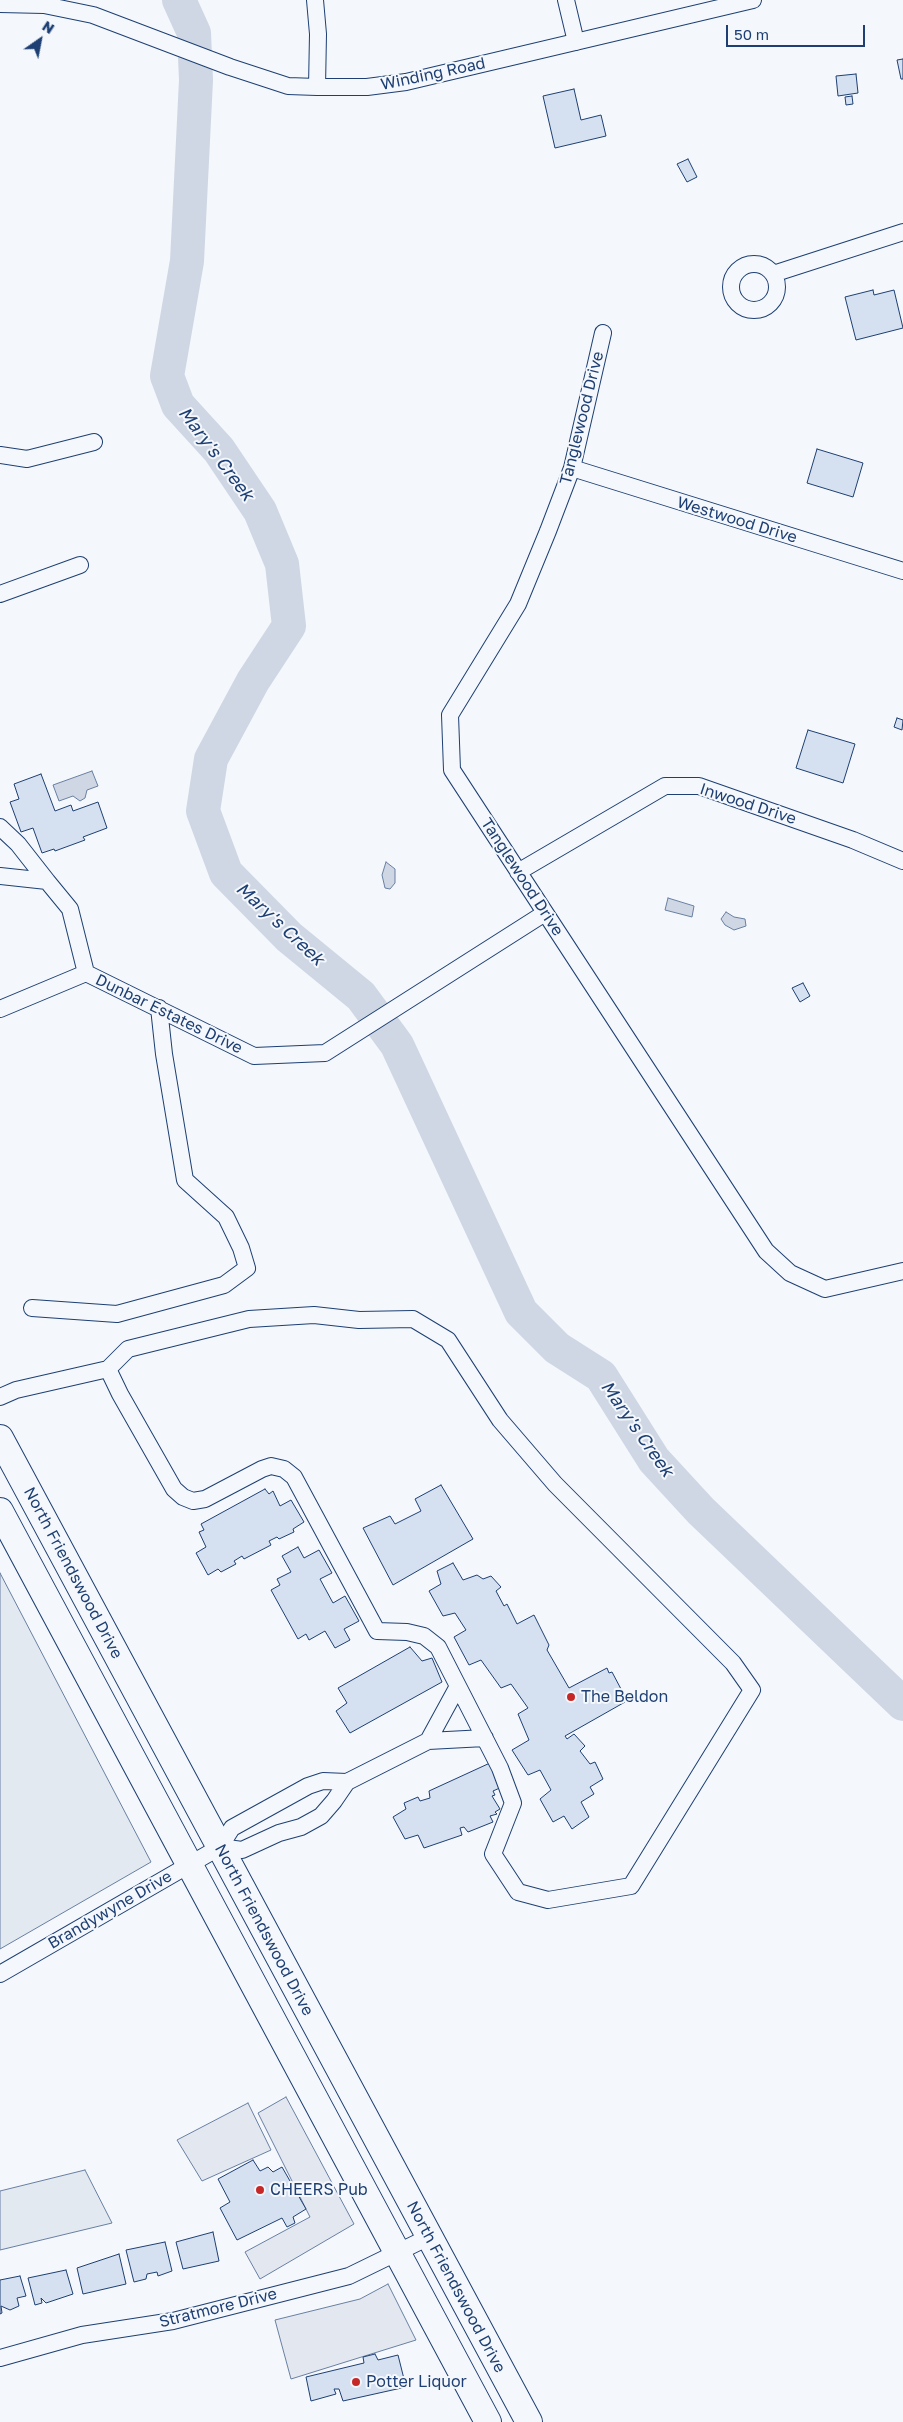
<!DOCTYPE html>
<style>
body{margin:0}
#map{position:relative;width:903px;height:2422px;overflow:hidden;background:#f4f7fb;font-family:"Golos Text",sans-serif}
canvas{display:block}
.north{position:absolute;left:15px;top:15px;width:50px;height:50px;-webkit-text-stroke:4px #f4f7fb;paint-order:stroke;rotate:33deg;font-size:14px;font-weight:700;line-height:20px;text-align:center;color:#1d3f73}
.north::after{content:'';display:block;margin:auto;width:18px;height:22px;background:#1d3f73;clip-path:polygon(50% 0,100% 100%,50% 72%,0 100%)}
.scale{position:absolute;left:726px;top:25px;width:139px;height:22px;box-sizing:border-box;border:2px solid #1d3f73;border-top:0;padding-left:6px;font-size:15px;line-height:18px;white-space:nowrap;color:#1d3f73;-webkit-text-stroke:4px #f4f7fb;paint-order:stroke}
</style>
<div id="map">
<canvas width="903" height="2422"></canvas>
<div class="north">N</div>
<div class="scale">50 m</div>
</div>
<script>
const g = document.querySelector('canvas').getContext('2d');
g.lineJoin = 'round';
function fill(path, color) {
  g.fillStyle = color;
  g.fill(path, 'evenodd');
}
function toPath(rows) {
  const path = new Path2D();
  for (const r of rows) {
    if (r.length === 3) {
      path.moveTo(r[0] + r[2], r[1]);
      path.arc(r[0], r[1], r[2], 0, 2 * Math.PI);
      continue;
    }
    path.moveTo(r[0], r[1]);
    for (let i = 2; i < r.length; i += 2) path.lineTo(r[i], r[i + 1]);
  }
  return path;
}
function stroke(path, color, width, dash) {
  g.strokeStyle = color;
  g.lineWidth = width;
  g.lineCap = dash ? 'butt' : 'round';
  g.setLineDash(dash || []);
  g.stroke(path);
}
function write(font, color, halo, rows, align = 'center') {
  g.font = font + ' "Golos Text",sans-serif';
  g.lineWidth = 4;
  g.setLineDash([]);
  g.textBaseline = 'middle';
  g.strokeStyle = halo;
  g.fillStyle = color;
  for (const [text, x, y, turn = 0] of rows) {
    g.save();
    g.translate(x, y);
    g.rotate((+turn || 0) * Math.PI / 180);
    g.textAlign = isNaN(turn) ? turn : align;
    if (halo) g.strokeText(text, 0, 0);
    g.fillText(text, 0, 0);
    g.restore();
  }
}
const green = toPath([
 [0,1573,151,1862,0,1949,0,1573],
 [85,2170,112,2223,0,2250,0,2191,85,2170]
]);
const parking = toPath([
 [286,2097,354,2224,260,2279,245,2252,310,2217,258,2113,286,2097],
 [248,2103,271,2150,202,2181,177,2140,248,2103],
 [388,2284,416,2340,291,2379,275,2320,360,2299,388,2284]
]);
const water = toPath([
 [92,771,98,786,87,790,85,798,80,801,73,796,59,801,53,785,92,771],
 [386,862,395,869,395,883,390,889,385,888,382,875,386,862],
 [668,898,694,906,692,917,665,910,668,898],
 [726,912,734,917,745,919,746,926,734,930,725,925,721,919,726,912]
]);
const river = toPath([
 [179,0,194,33,196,80,187,261,167,376,178,405,219,450,260,511,282,564,289,626,253,681,211,759,203,811,226,873,289,937,361,996,397,1045,521,1312,557,1348,601,1376,654,1460,701,1511,903,1704]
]);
const building = toPath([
 [903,59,903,79,901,79,897,60,903,59],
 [856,74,858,93,838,96,836,76,856,74],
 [574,89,581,120,601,115,606,136,555,148,543,96,574,89],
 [852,96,853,104,846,105,845,97,852,96],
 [688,159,697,177,687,182,677,164,688,159],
 [873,290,874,295,894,290,903,328,856,340,845,297,873,290],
 [817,449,863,463,853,497,807,483,817,449],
 [897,718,903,720,902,730,894,727,897,718],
 [808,730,855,744,843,783,796,768,808,730],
 [41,774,55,811,71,805,73,811,98,802,107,828,83,837,85,840,55,851,54,849,42,853,33,828,21,832,10,802,19,799,14,784,41,774],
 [803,983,810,996,800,1002,792,988,803,983],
 [441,1485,473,1539,393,1585,363,1528,390,1516,395,1524,421,1511,415,1499,441,1485],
 [265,1489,269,1494,273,1491,280,1506,291,1500,304,1522,293,1529,294,1532,279,1539,277,1537,269,1541,271,1545,244,1559,242,1556,234,1561,236,1564,221,1572,218,1569,208,1575,196,1553,206,1547,199,1532,204,1530,201,1524,265,1489],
 [298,1547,304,1558,319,1550,332,1573,320,1579,333,1603,345,1596,359,1621,344,1629,350,1640,335,1648,325,1631,309,1640,306,1634,298,1639,271,1590,280,1585,277,1579,291,1572,282,1556,298,1547],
 [453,1563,463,1580,477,1575,483,1579,491,1576,501,1587,496,1591,504,1606,507,1604,517,1624,534,1615,549,1645,547,1650,569,1688,607,1668,609,1673,612,1672,621,1689,618,1691,625,1702,565,1736,567,1739,574,1734,585,1746,580,1751,590,1764,595,1762,603,1779,590,1787,594,1794,581,1802,589,1817,572,1829,564,1816,553,1822,540,1799,551,1790,540,1770,528,1775,512,1750,529,1740,518,1714,528,1708,511,1684,501,1688,481,1660,469,1665,454,1637,466,1630,455,1613,443,1616,429,1591,441,1584,437,1571,453,1563],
 [410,1647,422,1661,432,1658,442,1682,350,1733,336,1711,347,1703,338,1688,410,1647],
 [490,1763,502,1787,493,1791,495,1795,492,1796,500,1809,495,1812,497,1814,490,1816,493,1822,468,1832,464,1827,460,1828,462,1835,424,1848,418,1835,405,1839,393,1817,406,1809,404,1803,418,1797,420,1801,430,1798,429,1791,490,1763],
 [253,2160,260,2171,268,2167,273,2172,282,2167,306,2209,293,2217,295,2223,287,2227,282,2218,237,2240,220,2208,230,2202,218,2179,253,2160],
 [213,2232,219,2261,183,2269,176,2242,213,2232],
 [165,2242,172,2271,158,2276,157,2272,147,2274,146,2279,134,2282,126,2250,165,2242],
 [119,2254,126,2284,83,2294,77,2268,119,2254],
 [66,2270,73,2294,46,2303,41,2298,42,2303,35,2305,28,2278,66,2270],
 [20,2276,26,2296,17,2298,19,2306,10,2310,1,2306,2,2313,0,2314,0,2280,20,2276],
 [375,2354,378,2360,398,2355,406,2387,343,2401,339,2389,334,2389,336,2394,311,2401,306,2377,364,2363,363,2357,375,2354]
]);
const minor = toPath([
 [315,0,318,34,317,87],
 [566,0,576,42],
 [0,4,44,5,93,15,230,67,288,86,317,87,367,87,406,82,753,0],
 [754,287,23],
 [773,274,903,232],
 [603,333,572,468,548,531,518,604,450,715,452,770,766,1251,790,1273,825,1289,903,1271],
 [0,455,27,459,94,442],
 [572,468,903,571],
 [0,594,80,565],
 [0,827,18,844,47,881],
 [518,872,665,786,699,786,853,840,903,861],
 [0,876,47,881,70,909,86,973],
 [0,1009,86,973,254,1056,325,1053,545,913],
 [32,1308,117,1314,224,1285,247,1268,241,1248,226,1217,185,1180,164,1054,159,1008],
 [0,1397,16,1390,108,1369,128,1349,249,1319,314,1315,359,1320,413,1319,448,1340,500,1420,555,1484,733,1663,752,1690,631,1886,548,1900,518,1892,493,1854,513,1803,500,1768,438,1647,424,1636,407,1632,377,1631,294,1477,284,1469,271,1466,262,1469,205,1499,193,1501,183,1497,174,1489,120,1394,108,1369],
 [428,1741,458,1686],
 [220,1847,242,1850,279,1833,301,1827,321,1816,334,1801,347,1782],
 [0,1974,220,1847,232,1828,308,1786,323,1781,347,1782,428,1741,485,1738],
 [0,2358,82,2335,173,2321,349,2276,429,2237]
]);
const primary = toPath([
 [0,1438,529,2422],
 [0,1511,488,2422]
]);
const markers = [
 [571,1697,5,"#c62828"],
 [260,2190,5,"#c62828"],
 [356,2382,5,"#c62828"]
];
const streetNames = [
 ["Winding Road",433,74,-12],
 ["Tanglewood Drive",582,418,-76],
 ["Westwood Drive",737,520,17],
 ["Inwood Drive",748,804,18],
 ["Tanglewood Drive",522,877,57],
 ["Dunbar Estates Drive",169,1014,26],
 ["North Friendswood Drive",73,1573,62],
 ["Brandywyne Drive",110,1910,-30],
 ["North Friendswood Drive",264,1930,62],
 ["North Friendswood Drive",456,2287,62],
 ["Stratmore Drive",218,2308,-14]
];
const poiNames = [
 ["The Beldon",581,1697],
 ["CHEERS Pub",270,2190],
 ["Potter Liquor",366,2382]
];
const waterNames = [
 ["Mary's Creek",216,454,53],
 ["Mary's Creek",280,924,43],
 ["Mary's Creek",637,1429,55]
];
fill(green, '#e3e9f0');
stroke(green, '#687fa3', 1);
fill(parking, '#e3e8f0');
stroke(parking, '#687fa3', 1);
fill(water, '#cfd7e4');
stroke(water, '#687fa3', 1);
stroke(river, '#cfd7e4', 34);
fill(building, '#d5e0f0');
stroke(building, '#1d3f73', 1);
stroke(minor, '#1d3f73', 18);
stroke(primary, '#1d3f73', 28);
stroke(minor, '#f4f7fb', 16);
stroke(primary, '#f4f7fb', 26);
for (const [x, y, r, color] of markers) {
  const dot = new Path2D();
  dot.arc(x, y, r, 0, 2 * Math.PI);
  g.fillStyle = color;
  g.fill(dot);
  stroke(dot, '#f4f7fb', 2);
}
write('16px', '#1d3f73', '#f4f7fb', streetNames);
write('16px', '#1d3f73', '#f4f7fb', poiNames, 'left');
write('italic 18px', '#1d3f73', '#f4f7fb', waterNames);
</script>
